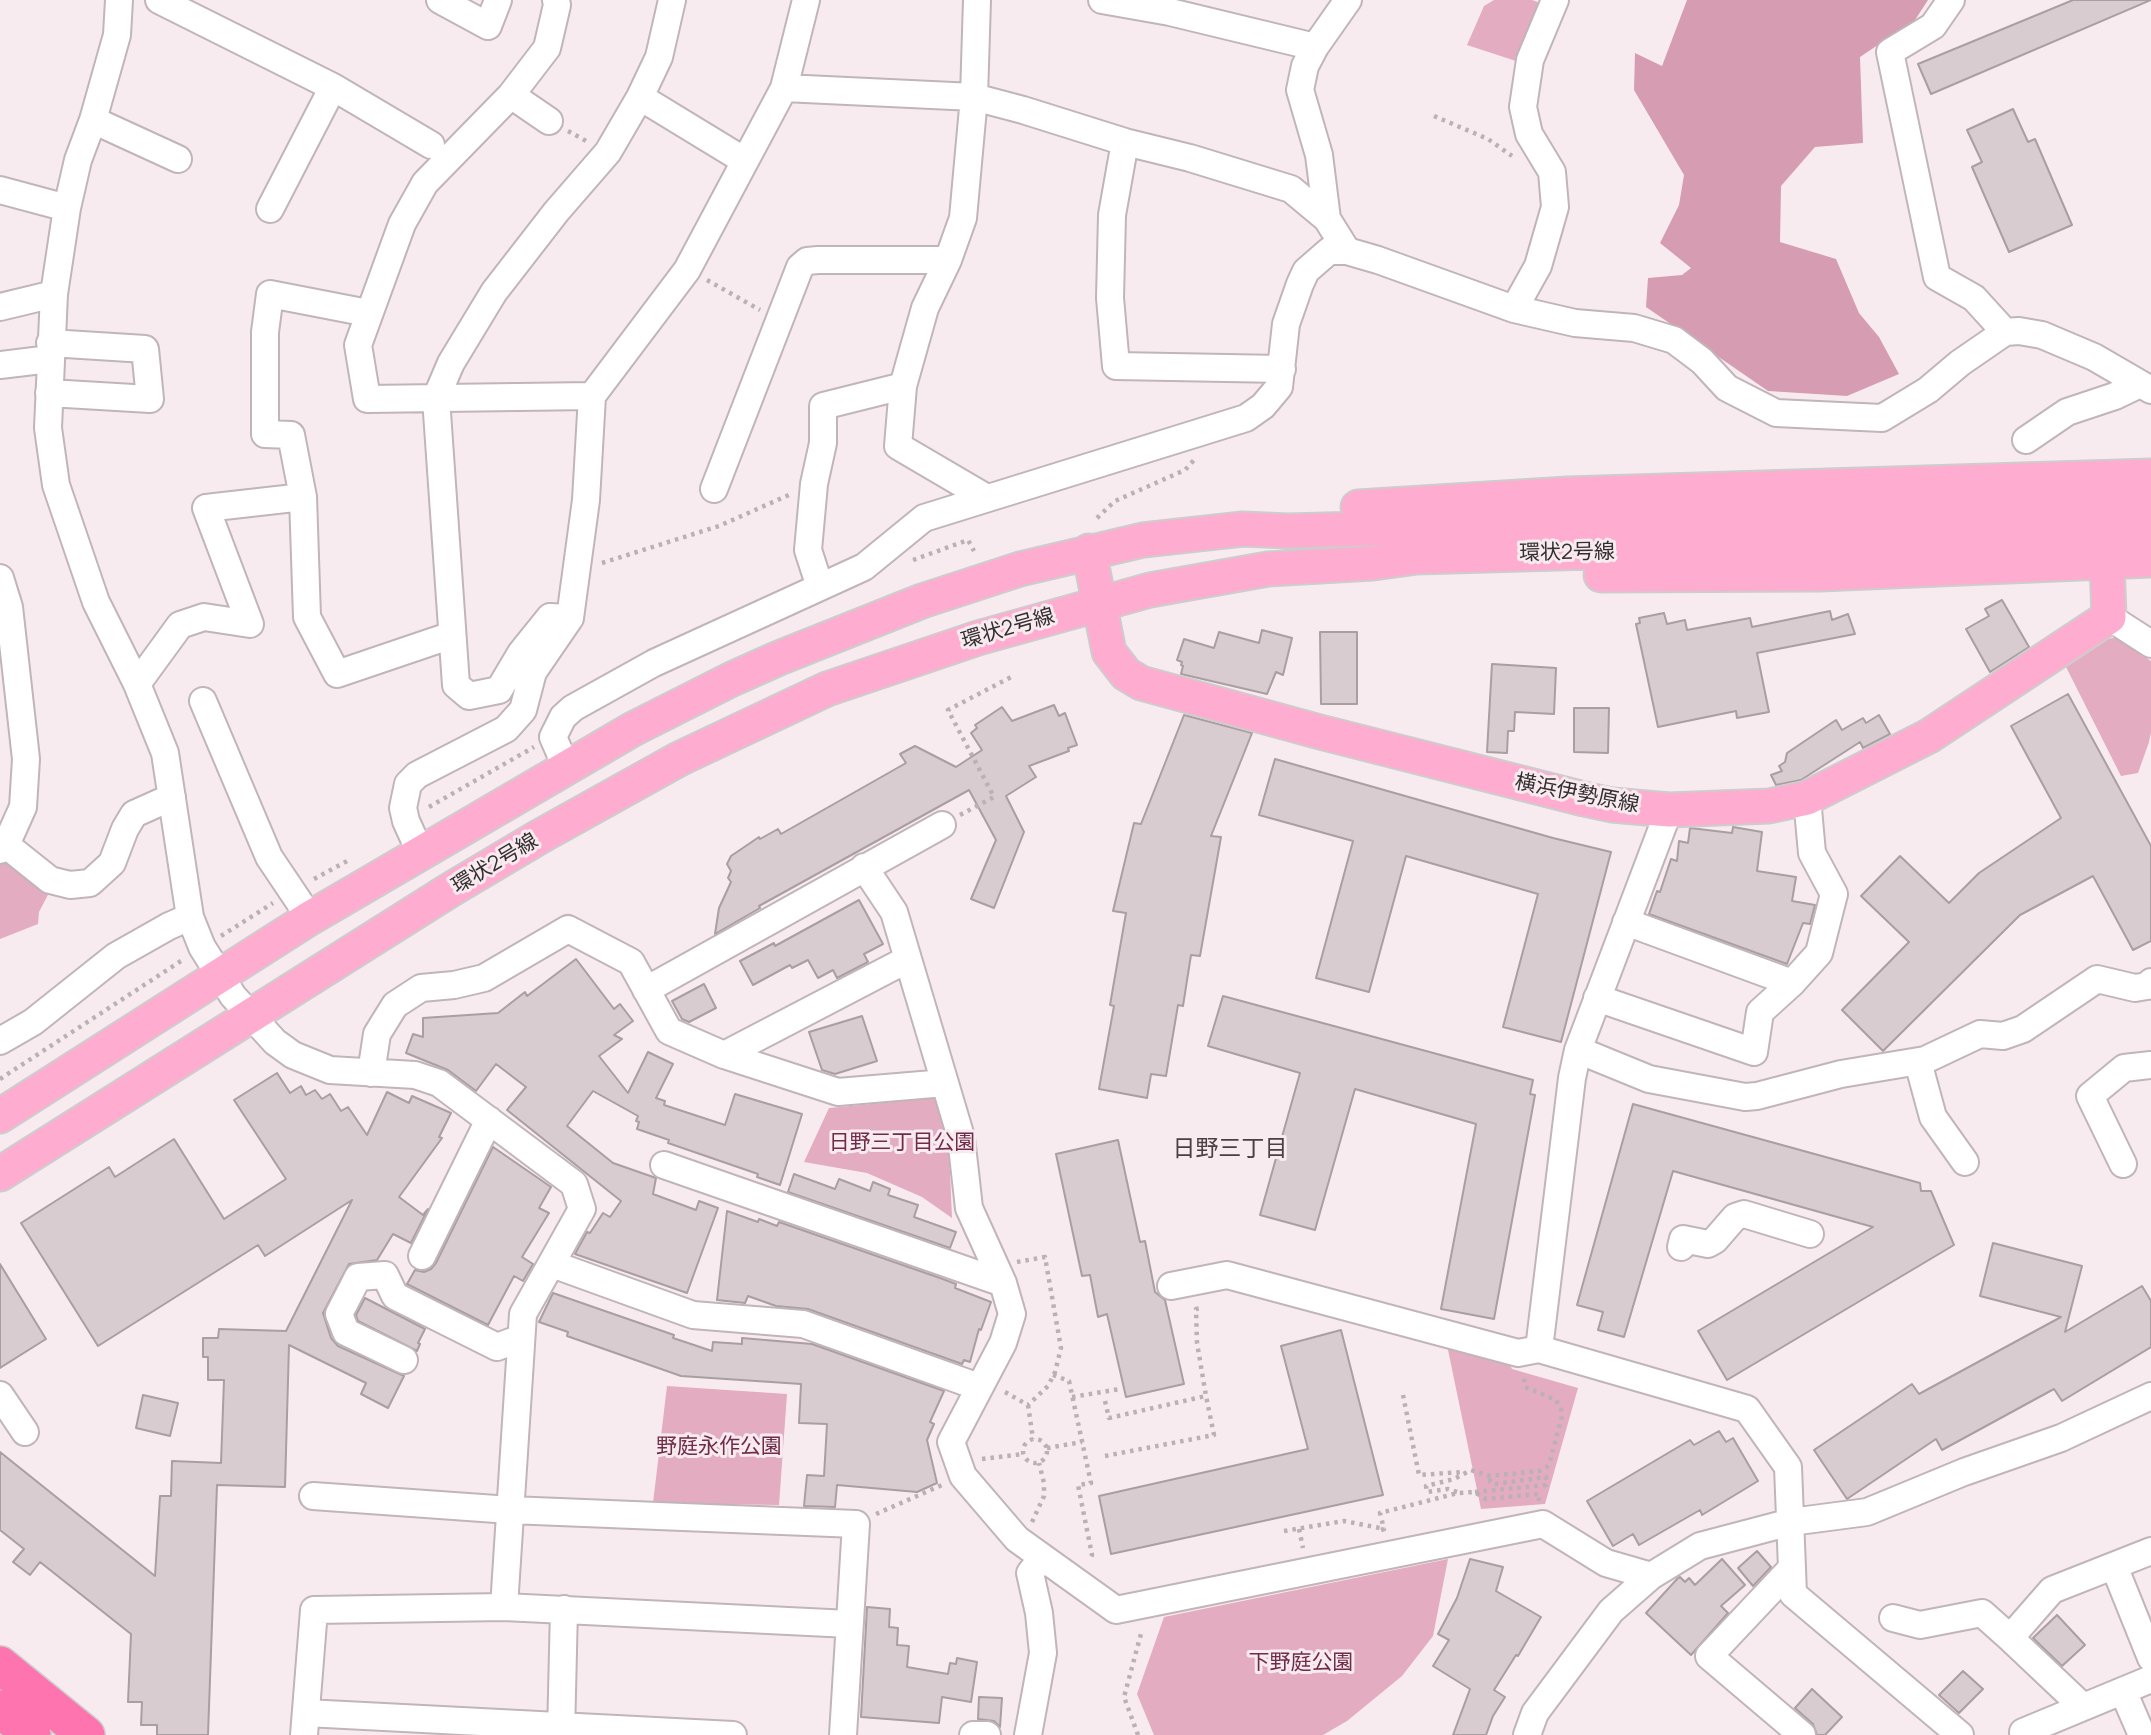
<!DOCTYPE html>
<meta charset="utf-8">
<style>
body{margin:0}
canvas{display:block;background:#f8ebef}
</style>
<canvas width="2151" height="1735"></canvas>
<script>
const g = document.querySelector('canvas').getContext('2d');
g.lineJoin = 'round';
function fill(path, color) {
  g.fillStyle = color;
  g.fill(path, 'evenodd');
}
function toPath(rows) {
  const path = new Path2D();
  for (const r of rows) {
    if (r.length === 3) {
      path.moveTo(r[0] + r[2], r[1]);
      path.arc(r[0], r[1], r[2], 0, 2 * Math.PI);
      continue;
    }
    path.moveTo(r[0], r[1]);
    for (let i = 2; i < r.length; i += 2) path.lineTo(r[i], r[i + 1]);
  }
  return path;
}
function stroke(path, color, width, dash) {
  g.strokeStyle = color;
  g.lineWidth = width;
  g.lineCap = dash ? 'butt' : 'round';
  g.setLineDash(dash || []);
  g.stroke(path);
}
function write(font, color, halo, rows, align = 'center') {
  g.font = font + ' Manrope,"Noto Sans JP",sans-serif';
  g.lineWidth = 6;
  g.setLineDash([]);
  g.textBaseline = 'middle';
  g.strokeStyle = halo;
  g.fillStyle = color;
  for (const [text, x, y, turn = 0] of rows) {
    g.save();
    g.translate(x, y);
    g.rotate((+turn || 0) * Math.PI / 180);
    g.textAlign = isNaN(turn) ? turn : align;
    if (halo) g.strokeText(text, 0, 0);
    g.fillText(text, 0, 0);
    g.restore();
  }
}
const green = toPath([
 [1494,0,1532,0,1546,5,1522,63,1467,45,1484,6],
 [2117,637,2151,661,2151,732,2149,742,2138,773,2121,776,2065,665,2096,642],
 [6,858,51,889,39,912,38,924,0,939,0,862],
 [936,1098,949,1149,952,1218,922,1197,867,1173,804,1162,829,1108],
 [1447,1345,1509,1363,1512,1369,1578,1388,1545,1504,1481,1509],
 [667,1386,787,1394,779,1505,653,1503],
 [1448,1559,1433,1636,1402,1676,1347,1721,1323,1735,1154,1735,1137,1694,1164,1617]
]);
const forest = toPath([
 [1687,0,1928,0,1915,20,1860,57,1863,143,1815,147,1781,186,1780,242,1836,259,1859,313,1879,337,1899,374,1847,396,1768,391,1646,307,1648,278,1682,275,1691,268,1660,243,1679,205,1684,175,1634,90,1635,53,1662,66]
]);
const building = toPath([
 [2073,0,2151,0,1931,94,1918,64,2073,0],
 [2013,109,2028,142,2035,139,2072,225,2009,252,1972,167,1982,162,1967,130,2013,109],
 [2002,600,2029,647,1990,672,1966,629,1989,616,1985,609,2002,600],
 [1830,611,1832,620,1848,614,1855,634,1757,653,1769,712,1737,718,1736,711,1658,727,1636,624,1640,623,1639,618,1664,613,1667,624,1685,620,1687,630,1750,618,1752,627,1830,611],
 [1262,630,1292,638,1283,675,1276,672,1267,694,1181,674,1183,666,1181,665,1182,662,1177,660,1184,639,1214,648,1219,632,1259,643,1262,630],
 [1320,632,1357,632,1357,704,1321,704,1320,632],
 [1492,664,1556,668,1554,714,1515,712,1514,731,1508,731,1507,753,1487,752,1492,664],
 [2068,694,2151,846,2151,941,2133,950,2093,876,2020,915,1883,1051,1842,1010,1909,942,1861,896,1900,856,1949,903,1979,873,2061,818,2011,726,2068,694],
 [1054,705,1059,716,1065,713,1077,745,1068,748,1069,751,1029,766,1036,777,1006,796,1024,832,994,908,971,899,996,840,969,790,759,906,760,908,715,934,719,908,731,882,728,878,731,871,727,864,731,856,759,837,760,839,778,829,781,834,906,763,900,754,915,746,956,767,982,750,971,733,977,728,975,725,1002,707,1012,721,1054,705],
 [1574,708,1609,708,1608,753,1574,752,1574,708],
 [1184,715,1252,733,1211,836,1221,837,1200,956,1191,955,1183,1006,1178,1005,1166,1076,1151,1074,1147,1098,1099,1089,1114,1006,1110,1005,1126,913,1113,911,1134,823,1141,824,1184,715],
 [1879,715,1890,734,1863,748,1860,742,1801,780,1776,785,1771,775,1782,771,1779,766,1785,762,1787,753,1836,720,1842,730,1863,718,1866,723,1879,715],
 [1275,759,1553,838,1611,852,1561,1042,1503,1027,1538,894,1406,856,1369,992,1316,978,1353,841,1259,815,1275,759],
 [1733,827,1762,832,1757,871,1796,877,1792,901,1815,905,1810,924,1803,923,1787,964,1649,914,1657,891,1660,892,1671,859,1677,861,1679,841,1688,843,1690,828,1732,833,1733,827],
 [859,900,883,944,864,954,868,962,837,978,833,970,818,978,808,960,792,968,790,965,753,985,740,961,774,943,775,946,859,900],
 [576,959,614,1009,620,1004,633,1021,614,1035,622,1039,599,1056,628,1093,648,1052,673,1064,656,1098,665,1101,664,1105,725,1125,735,1094,802,1114,780,1185,757,1177,758,1174,668,1143,669,1140,637,1129,639,1122,636,1121,638,1116,593,1091,567,1126,613,1163,656,1178,653,1194,696,1210,699,1201,718,1208,687,1293,575,1254,587,1232,590,1233,603,1213,610,1217,621,1201,507,1110,526,1087,496,1064,476,1091,448,1070,406,1053,413,1034,423,1037,423,1018,498,1013,525,992,527,996,576,959],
 [704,984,716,1008,689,1022,682,1019,672,1001,704,984],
 [1223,996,1533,1080,1530,1094,1535,1095,1494,1319,1441,1309,1476,1124,1355,1089,1315,1230,1260,1215,1300,1073,1208,1046,1223,996],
 [862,1016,877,1061,835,1074,822,1070,809,1032,862,1016],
 [277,1073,290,1093,301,1086,306,1095,315,1090,322,1099,330,1094,341,1111,348,1107,367,1135,387,1092,409,1103,412,1096,451,1113,439,1137,442,1138,399,1197,423,1215,428,1209,411,1243,393,1234,377,1260,349,1264,323,1313,331,1338,338,1346,404,1376,388,1408,361,1394,366,1383,289,1345,285,1487,217,1485,208,1735,157,1735,157,1725,141,1725,142,1702,128,1702,131,1634,40,1562,30,1575,13,1562,24,1549,0,1530,0,1452,155,1576,160,1496,171,1496,172,1461,221,1463,224,1380,208,1380,208,1357,203,1357,203,1338,218,1338,219,1329,286,1331,352,1200,265,1256,258,1245,98,1346,21,1223,109,1167,115,1177,174,1139,224,1219,286,1179,234,1100,277,1073],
 [1633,1104,1920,1183,1921,1191,1931,1191,1954,1245,1727,1380,1698,1331,1873,1227,1673,1171,1624,1337,1598,1330,1603,1312,1577,1305,1633,1104],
 [1118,1140,1140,1242,1145,1241,1155,1292,1165,1300,1184,1384,1126,1397,1107,1314,1098,1317,1090,1275,1082,1276,1056,1154,1118,1140],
 [493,1147,551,1187,539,1208,549,1213,522,1257,533,1264,523,1281,514,1276,488,1325,407,1284,415,1270,424,1272,431,1269,436,1263,493,1147],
 [794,1174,835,1189,839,1179,870,1191,873,1182,890,1189,888,1195,918,1205,914,1217,956,1232,950,1248,788,1192,794,1174],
 [727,1211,758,1222,759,1219,777,1226,779,1222,940,1278,956,1284,955,1288,991,1302,981,1330,979,1329,970,1362,964,1360,962,1364,808,1309,776,1306,748,1296,745,1303,717,1300,727,1211],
 [1993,1243,2082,1266,2065,1332,2142,1286,2151,1301,2151,1347,2062,1401,2054,1389,1942,1450,1936,1439,1847,1499,1814,1450,1912,1384,1919,1394,2061,1317,1980,1296,1993,1243],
 [0,1264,46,1339,0,1368,0,1264],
 [553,1293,674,1335,673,1338,712,1351,713,1342,742,1344,742,1338,812,1344,944,1391,930,1422,934,1424,927,1440,937,1483,917,1492,837,1485,835,1507,804,1506,807,1475,824,1476,827,1424,799,1423,801,1384,681,1376,567,1336,568,1332,539,1322,553,1293],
 [365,1298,425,1329,418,1343,420,1344,417,1351,358,1321,356,1315,365,1298],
 [1341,1330,1383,1495,1111,1554,1099,1496,1308,1449,1281,1346,1341,1330],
 [143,1395,178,1403,170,1436,136,1428,143,1395],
 [1719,1431,1726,1442,1733,1438,1758,1481,1702,1515,1700,1510,1639,1545,1633,1534,1613,1546,1587,1501,1690,1440,1694,1445,1719,1431],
 [1757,1551,1771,1567,1753,1586,1738,1568,1757,1551],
 [1470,1559,1503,1567,1496,1591,1541,1617,1518,1656,1516,1655,1494,1690,1505,1697,1493,1716,1486,1735,1453,1735,1470,1689,1433,1666,1449,1640,1438,1634,1457,1598,1470,1559],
 [1722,1559,1745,1585,1721,1606,1728,1613,1691,1655,1646,1613,1678,1578,1680,1577,1685,1582,1689,1578,1695,1585,1722,1559],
 [867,1607,890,1609,889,1627,898,1628,897,1645,909,1646,907,1667,948,1674,950,1663,956,1664,957,1658,977,1662,971,1702,942,1697,939,1723,861,1717,867,1607],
 [2057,1615,2085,1645,2062,1666,2033,1638,2057,1615],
 [1963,1671,1983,1689,1959,1713,1939,1695,1963,1671],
 [1812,1689,1842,1717,1825,1735,1817,1735,1813,1724,1795,1708,1812,1689],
 [979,1697,1002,1698,1000,1727,994,1721,978,1719,979,1697]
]);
const path = toPath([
 [1434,116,1488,139,1512,156],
 [568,131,588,142],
 [707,280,760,310],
 [1097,518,1115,501,1185,470,1194,460],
 [913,560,968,540,974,551],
 [602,563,719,526,791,494],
 [429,807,534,747],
 [960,815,994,797,948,710,1015,675],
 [314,879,349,860],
 [221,936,273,903],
 [0,1079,184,959],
 [1017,1262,1045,1257,1061,1348,1055,1372,1048,1386,1028,1405],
 [1053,1375,1069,1381,1091,1483,1078,1485,1092,1555,1089,1560],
 [1005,1392,1028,1405],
 [1403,1395,1419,1475,1463,1472],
 [1072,1397,1120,1389],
 [1105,1401,1109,1418,1206,1396,1197,1343,1196,1309,1201,1308],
 [1028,1405,1033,1439],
 [1035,1451,12],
 [1047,1448,1082,1442],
 [1105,1456,1214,1435,1206,1396],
 [982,1459,1023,1454],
 [1457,1492,1448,1489,1427,1492,1426,1486,1454,1479,1471,1470,1490,1476,1539,1471,1547,1467,1550,1461,1562,1416,1561,1409,1556,1400,1525,1387,1524,1377],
 [1475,1492,1546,1485,1546,1477,1495,1484,1490,1482,1490,1476],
 [876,1514,942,1485],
 [1032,1522,1044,1496,1044,1483,1039,1463],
 [1299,1529,1303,1548],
 [1381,1530,1384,1529,1380,1513,1458,1493,1474,1492,1486,1499,1539,1494,1539,1501],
 [1284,1531,1344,1521,1385,1529],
 [1138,1735,1124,1697,1142,1630]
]);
const minor = toPath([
 [119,0,117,35,93,120,78,160,67,208,54,294,48,428,56,485,96,602,137,684,165,753,190,917,202,947,233,996,275,1042,293,1055,330,1070,415,1075,439,1083,574,1184,582,1209,523,1314,504,1607],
 [159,0,333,87,431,145],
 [440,0,488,26,498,0],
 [556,0,557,5,547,48,511,95,425,183,402,224,358,345,367,399,592,396],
 [977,0,974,97,963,218,948,260,925,308,903,386,898,446,985,497],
 [1102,0,1170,12,1315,47],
 [1951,0,1933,26,1890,52,1937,277,1974,298,2005,332],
 [784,88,974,97,1023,110,1125,142,1190,158,1291,189,1327,219,1347,251],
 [511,95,549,121],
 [640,97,745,161],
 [93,120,178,159],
 [1125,142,1112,215,1110,298,1116,366,1282,369],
 [0,190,67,208],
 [270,209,333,87],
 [1327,219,1319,155,1300,90,1305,66,1315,47,1348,0],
 [0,307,54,294],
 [1514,309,1538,266,1555,207,1552,172,1529,134,1523,107,1530,60,1555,0],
 [368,313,270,294,265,332,265,434,291,435,303,497,307,617,337,674,452,635],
 [0,365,50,359],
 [49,393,150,399,145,349,50,343],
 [2026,440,2067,412,2115,396,2140,384],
 [714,489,800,267,807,261,818,260,948,260],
 [0,578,9,607,26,759,23,807,6,845,0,850],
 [820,587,808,550,814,484,823,443,823,406,903,386],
 [2109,617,2151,644],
 [570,618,550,617,521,653,499,690,469,696,456,685,436,398,451,363,494,292,556,212,608,152,640,97,659,57,672,0],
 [137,684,180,625,204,617,250,624,206,508,303,497],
 [203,701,269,857,310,918],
 [566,767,553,737,563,717,573,708,654,663,864,567,924,518,1246,418,1263,406,1279,387,1286,324,1300,284,1306,271,1329,251,1347,251,1378,260,1514,309,1575,323,1634,328,1674,340,1702,361,1727,388,1776,413,1882,418,1928,390,1960,363,2005,332,2019,331,2042,335,2094,357,2151,390],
 [1669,810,1578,1050,1572,1078,1539,1349,1747,1409,1788,1467,1793,1594,1960,1735],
 [6,845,50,880,70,885,90,883,112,863,125,829,134,814,172,797],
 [420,852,406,821,403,808,408,784,417,775,506,729,523,710,533,672,570,618,586,500,592,396,687,270,784,88,806,0],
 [864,867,894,912,961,1137,969,1208,1003,1283,1012,1314,1003,1343,951,1442,963,1476,1017,1539,1116,1610,1543,1524,1606,1563,1651,1576],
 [1626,922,1792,983],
 [646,990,942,825],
 [1597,998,1754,1052,1760,1012,1792,983,1819,953,1834,894,1812,853,1807,798],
 [0,1041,33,1022,116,956,169,926,190,917],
 [1578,1050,1649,1079,1745,1097,1757,1096,1841,1074,1925,1060,1980,1034,2003,1036,2023,1029,2097,979,2135,988,2147,986,2151,982],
 [724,1055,908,959],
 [1918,1062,1933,1117,1965,1162],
 [371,1073,377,1034,395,1005,421,988,454,985,484,978,568,929,631,962,669,1031,724,1055,838,1092,945,1083],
 [2123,1164,2090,1096,2124,1068,2151,1065],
 [664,1165,1003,1283],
 [1681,1247,1683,1239,1708,1244,1715,1240,1735,1217,1744,1214,1810,1234],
 [422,1256,489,1120],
 [552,1264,693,1315,803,1324,979,1387],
 [1171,1286,1227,1275,1518,1353,1539,1349],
 [404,1360,346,1332,339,1314,358,1277,385,1275,395,1296,497,1347,521,1338],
 [0,1395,25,1432],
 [313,1496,510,1510,856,1524,843,1735],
 [2114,1566,2151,1658],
 [1790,1570,1709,1656,1802,1735],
 [1893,1618,1920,1625,1982,1613,2010,1638],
 [2123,1691,2142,1735],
 [2083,1707,2010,1638,2052,1590,2151,1551],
 [306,1713,733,1735],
 [2023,1732,2151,1679],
 [304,1735,314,1610,504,1607,849,1624],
 [561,1735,564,1609],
 [973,1735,987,1735],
 [1028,1735,1043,1653,1039,1613,1030,1573,1042,1558],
 [1527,1735,1535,1713,1611,1611,1651,1576,1700,1546,1791,1522,1867,1512,1964,1472,2061,1438,2151,1396]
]);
const major = toPath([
 [1358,507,1568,494,2151,476],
 [1089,551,1109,652,1126,674,1141,683,1320,732,1584,799,1612,805,1669,810,1769,806,1807,798,1929,736,2109,617,2107,562],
 [1601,575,1820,574,2151,560],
 [0,1116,310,918,633,729,732,679,779,658,922,601,1020,569,1143,540,1243,529,1288,531,1512,525,2151,505],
 [0,1174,450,890,539,837,679,759,827,689,978,638,1150,590,1268,569,1373,563,1417,557,2151,536]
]);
const highway = toPath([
 [0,1665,86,1735],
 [0,1709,32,1735]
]);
const streetNames = [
 ["環状2号線",1567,553,-1],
 ["環状2号線",1008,629,-16],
 ["横浜伊勢原線",1577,794,11],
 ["環状2号線",495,864,-31]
];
const parkNames = [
 ["日野三丁目公園",902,1143],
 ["野庭永作公園",719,1447],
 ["下野庭公園",1301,1663]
];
const neighbourhoodNames = [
 ["日野三丁目",1230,1150]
];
fill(green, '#e3acc0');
fill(forest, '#d69db2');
fill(building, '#d8ccd0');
stroke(building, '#a99ea2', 2);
stroke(minor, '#c1b5b9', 30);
stroke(major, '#cecdcd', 37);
stroke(highway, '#cecdcd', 40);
stroke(path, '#bbb0b4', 4.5, [3.5, 5]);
stroke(minor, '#fff', 26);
stroke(major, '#feaccf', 33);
stroke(highway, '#fd74af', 37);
write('21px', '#332e30', '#f8ebef', streetNames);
write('21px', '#6f2b49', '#f8ebef', parkNames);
write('23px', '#4a4043', '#f8ebef', neighbourhoodNames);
</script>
